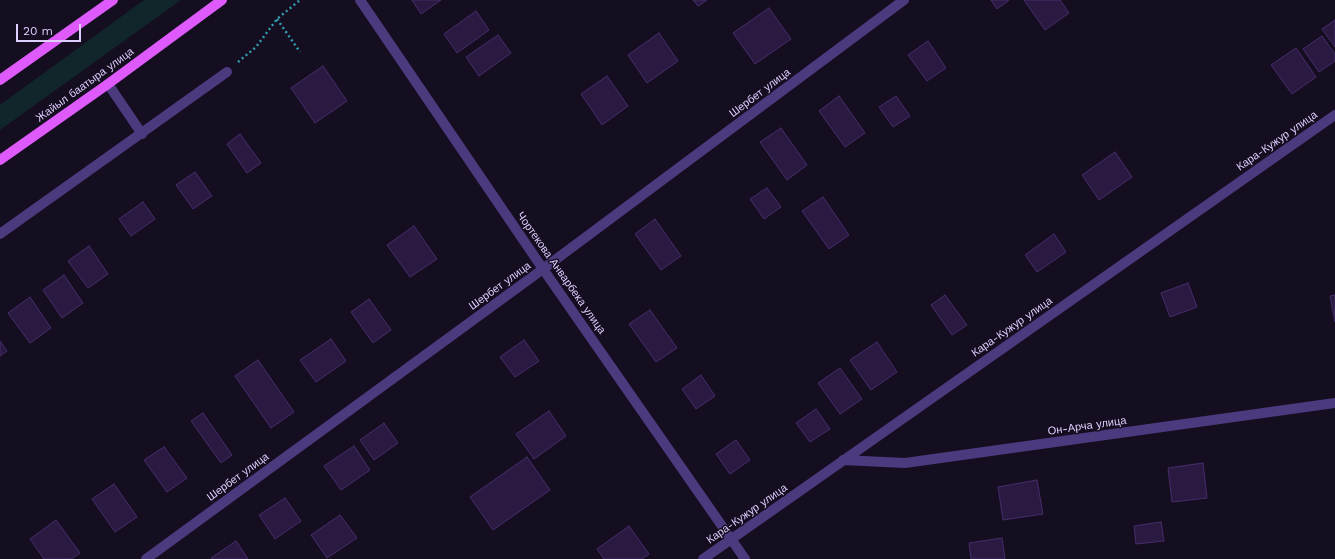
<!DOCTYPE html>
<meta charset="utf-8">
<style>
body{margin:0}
#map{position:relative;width:1335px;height:559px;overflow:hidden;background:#150e21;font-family:"Work Sans",sans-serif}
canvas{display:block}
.scale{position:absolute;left:16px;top:24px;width:65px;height:18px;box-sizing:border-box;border:2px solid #decffe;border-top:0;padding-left:5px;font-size:12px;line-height:14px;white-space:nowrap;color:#decffe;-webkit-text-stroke:3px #150e21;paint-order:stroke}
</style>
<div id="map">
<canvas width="1335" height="559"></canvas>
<div class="scale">20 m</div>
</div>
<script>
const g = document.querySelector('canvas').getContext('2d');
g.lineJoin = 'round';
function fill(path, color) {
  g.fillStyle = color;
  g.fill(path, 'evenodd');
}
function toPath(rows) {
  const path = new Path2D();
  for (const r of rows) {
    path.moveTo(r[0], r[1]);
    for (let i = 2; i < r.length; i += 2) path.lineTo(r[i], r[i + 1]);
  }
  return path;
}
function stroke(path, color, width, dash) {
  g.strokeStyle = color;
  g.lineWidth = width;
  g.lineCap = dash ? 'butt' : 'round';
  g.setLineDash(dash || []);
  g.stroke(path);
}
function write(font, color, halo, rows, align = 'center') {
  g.font = font + ' "Work Sans",sans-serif';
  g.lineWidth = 3;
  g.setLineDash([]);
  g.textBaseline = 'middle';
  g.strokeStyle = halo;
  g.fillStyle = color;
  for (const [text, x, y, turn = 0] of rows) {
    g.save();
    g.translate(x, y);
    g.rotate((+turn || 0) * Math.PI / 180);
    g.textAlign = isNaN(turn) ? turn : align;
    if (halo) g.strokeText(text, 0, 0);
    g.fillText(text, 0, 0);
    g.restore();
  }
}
const green = toPath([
 [144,0,181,0,0,130,0,105]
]);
const building = toPath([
 [412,0,441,0,421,14,412,0],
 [693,0,707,0,698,6,693,0],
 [991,0,1009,0,997,9,991,0],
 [1024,0,1060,0,1069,13,1045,30,1024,0],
 [769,8,791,39,755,64,733,33,769,8],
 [476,11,489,30,457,53,444,34,476,11],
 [1335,20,1335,47,1322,29,1335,20],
 [659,33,678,61,647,83,628,55,659,33],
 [498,35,511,53,479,76,466,57,498,35],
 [1322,36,1335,54,1335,61,1319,72,1303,49,1322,36],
 [928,41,946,68,927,81,908,55,928,41],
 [1296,48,1316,77,1292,94,1271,65,1296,48],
 [323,66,347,101,315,123,291,88,323,66],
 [607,76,628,106,602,125,581,94,607,76],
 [839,96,865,133,845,147,819,111,839,96],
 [896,96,910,116,893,127,879,107,896,96],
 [781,128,807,165,787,180,760,142,781,128],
 [240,134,261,163,247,173,227,144,240,134],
 [1115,152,1132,177,1099,200,1082,175,1115,152],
 [195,172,212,196,193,209,176,185,195,172],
 [767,188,781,207,764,219,750,199,767,188],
 [823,197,849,235,829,249,802,211,823,197],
 [143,202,155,219,131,236,119,219,143,202],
 [655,219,681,256,661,270,635,234,655,219],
 [414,226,437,259,410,277,387,245,414,226],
 [1054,234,1066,252,1037,272,1025,255,1054,234],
 [89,246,108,274,88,288,68,261,89,246],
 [64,275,83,303,62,318,43,290,64,275],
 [1188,283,1197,307,1170,317,1161,293,1188,283],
 [945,295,967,325,952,335,931,305,945,295],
 [1335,295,1335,322,1330,296,1335,295],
 [30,297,51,328,30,343,8,313,30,297],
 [369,299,391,330,373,343,351,312,369,299],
 [650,310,677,348,656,362,629,324,650,310],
 [331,339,346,361,316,382,300,360,331,339],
 [524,340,539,361,515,377,500,357,524,340],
 [0,341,7,351,0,356,0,341],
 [877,342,897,372,871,390,850,360,877,342],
 [258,360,294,412,271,428,235,376,258,360],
 [840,368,862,399,840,414,818,383,840,368],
 [701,375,715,396,696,409,682,389,701,375],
 [816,409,830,429,810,442,796,423,816,409],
 [549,411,566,436,534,459,516,434,549,411],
 [203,413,232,455,221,463,191,421,203,413],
 [384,423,398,443,374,460,360,440,384,423],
 [736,440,750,460,730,474,716,454,736,440],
 [354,446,370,470,341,490,324,466,354,446],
 [164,447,187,478,167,492,144,460,164,447],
 [527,457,550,490,493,530,470,497,527,457],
 [1203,463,1207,498,1172,502,1168,468,1203,463],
 [1037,480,1043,514,1003,520,998,487,1037,480],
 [114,484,137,517,115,532,92,499,114,484],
 [285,498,301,521,275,539,259,515,285,498],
 [340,515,357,538,327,558,311,535,340,515],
 [56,520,80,553,71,559,44,559,30,539,56,520],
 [1161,522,1164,541,1136,544,1134,526,1161,522],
 [629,526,649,554,642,559,604,559,597,549,629,526],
 [1002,538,1005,559,971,559,969,543,1002,538],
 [236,541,248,559,212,559,211,558,236,541]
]);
const path = toPath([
 [277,19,300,52],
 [238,62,256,47,277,19,300,0]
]);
const minor = toPath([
 [108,84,142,134],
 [0,234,227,72],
 [843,460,905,463,1335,403],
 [146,559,543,269,904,0],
 [703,559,1335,115]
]);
const tertiary = toPath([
 [360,0,543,269,745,559]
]);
const primary = toPath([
 [0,80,113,0],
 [0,160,108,84,222,0]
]);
const streetNames = [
 ["Жайыл баатыра улица",85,85,-36],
 ["Шербет улица",760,93,-37],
 ["Кара-Кужур улица",1277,141,-35],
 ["Чортекова Анварбека улица",561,273,55],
 ["Шербет улица",500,286,-36],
 ["Кара-Кужур улица",1012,327,-35],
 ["Он-Арча улица",1087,426,-8],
 ["Шербет улица",238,477,-36],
 ["Кара-Кужур улица",747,514,-35]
];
fill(green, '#11262b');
fill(building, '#2a1a41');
stroke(building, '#472d6c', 1);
stroke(path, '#329daf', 2.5, [2, 3]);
stroke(minor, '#4b3a7e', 10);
stroke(tertiary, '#4b3a7e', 10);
stroke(primary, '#de5afa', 10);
write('11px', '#decffe', '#150e21', streetNames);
</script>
